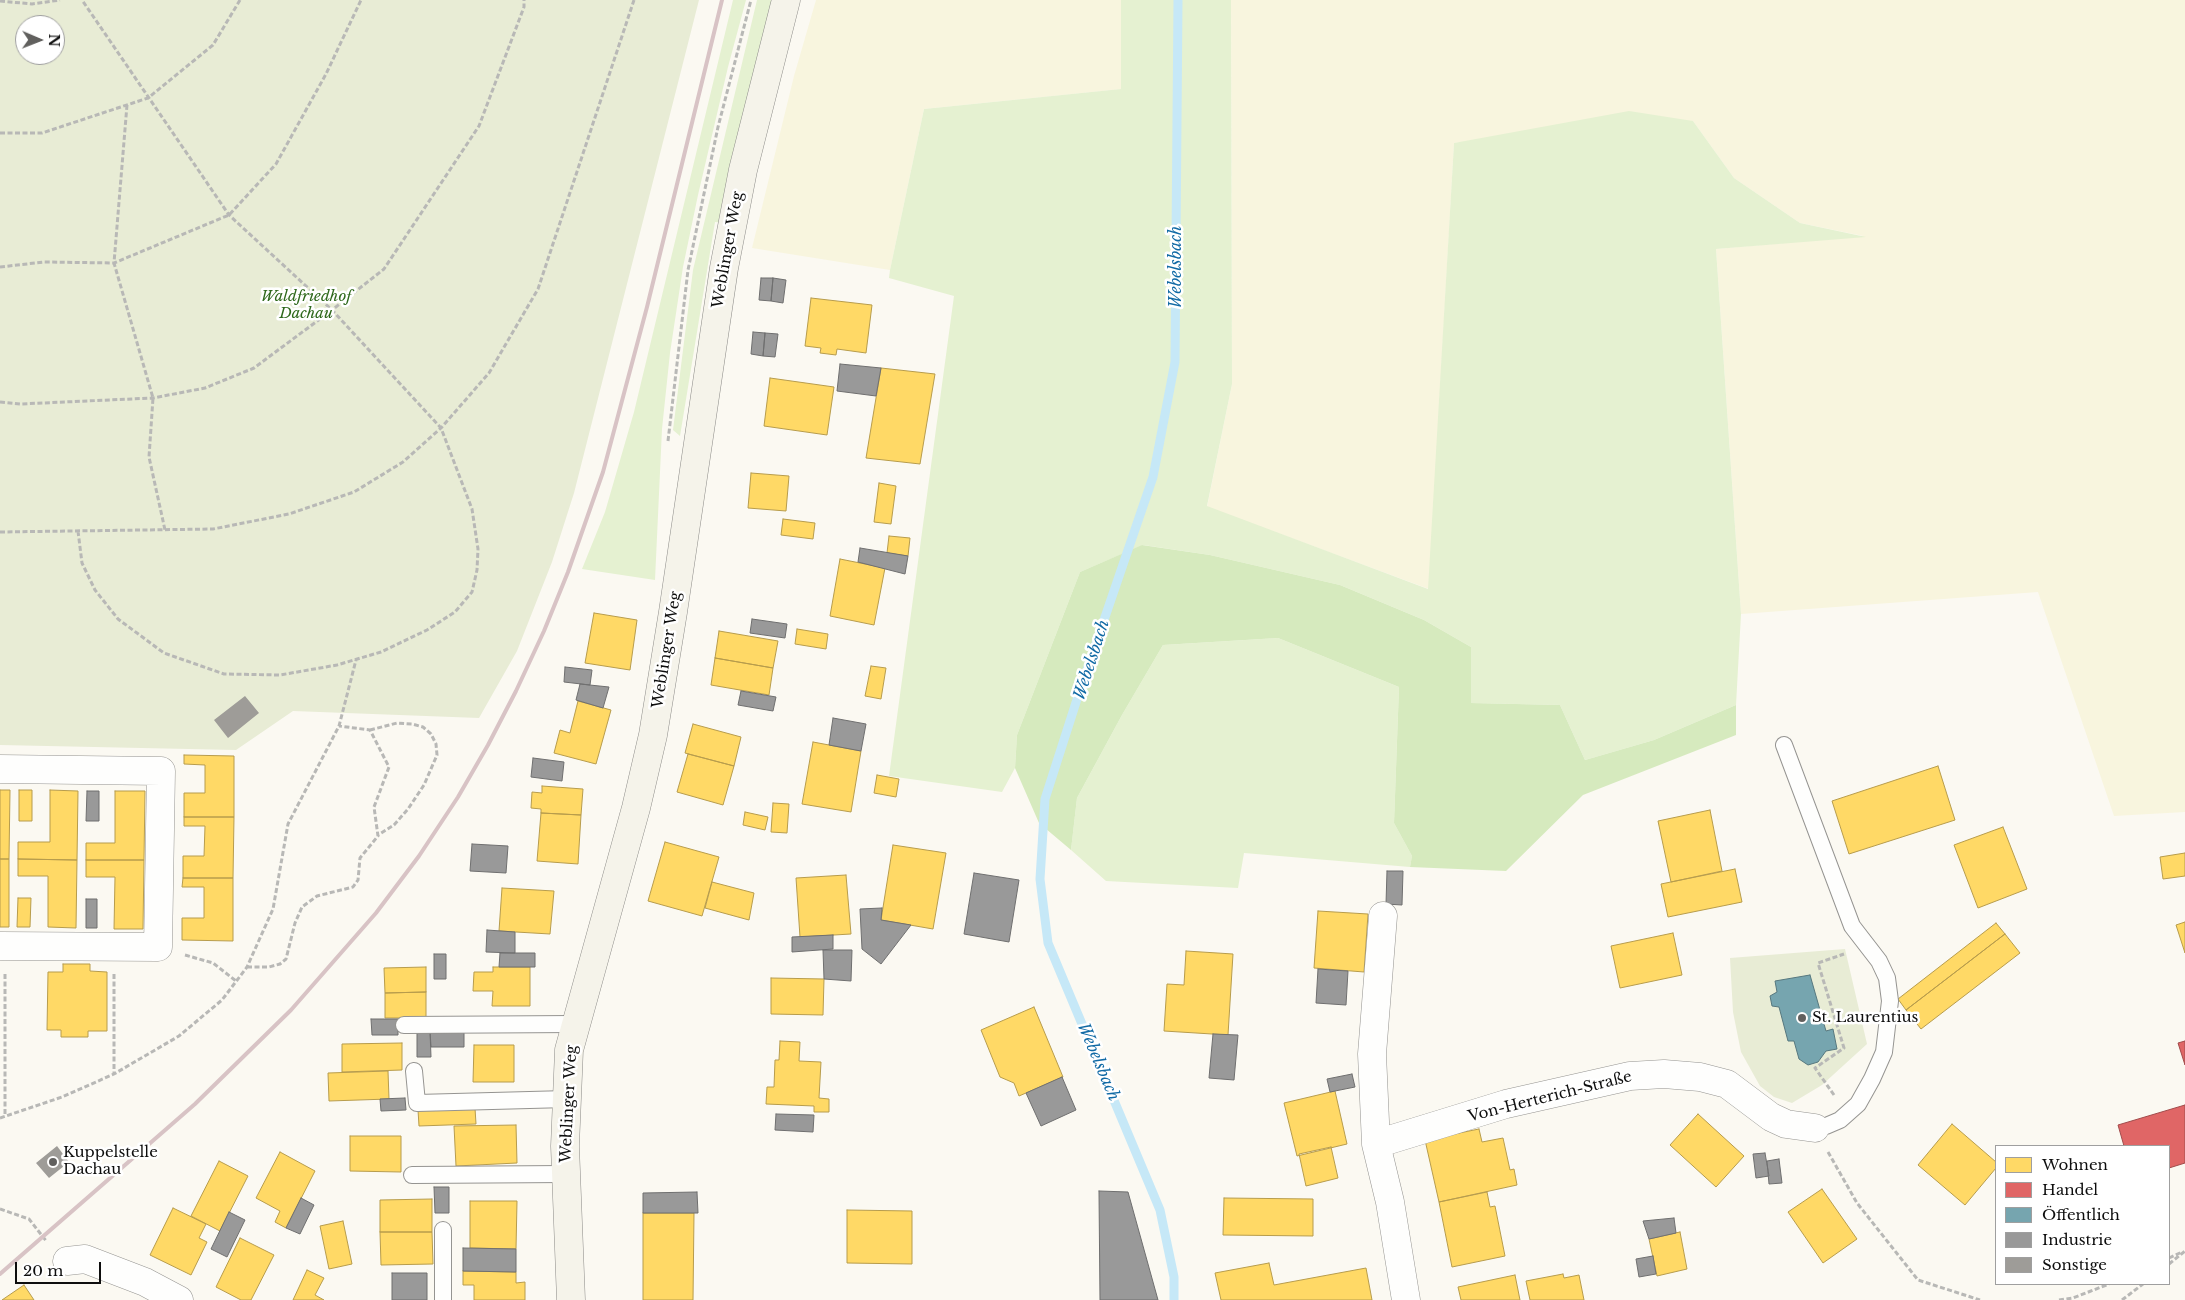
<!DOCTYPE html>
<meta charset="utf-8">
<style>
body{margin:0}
#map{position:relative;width:2185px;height:1300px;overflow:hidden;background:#fbf9f2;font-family:"Libre Baskerville",serif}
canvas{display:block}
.legend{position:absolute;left:1995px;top:1145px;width:175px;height:140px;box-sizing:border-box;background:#fff;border:1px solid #9f9f9f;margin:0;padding:6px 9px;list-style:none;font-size:15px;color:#0e0e0e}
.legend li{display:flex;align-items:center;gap:10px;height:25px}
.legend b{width:25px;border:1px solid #9f9f9f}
.north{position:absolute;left:15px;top:15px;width:50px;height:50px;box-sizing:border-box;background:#fff;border:1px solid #9f9f9f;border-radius:50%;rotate:91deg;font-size:14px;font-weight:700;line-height:20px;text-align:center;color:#0e0e0e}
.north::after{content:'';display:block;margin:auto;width:18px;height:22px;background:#61605e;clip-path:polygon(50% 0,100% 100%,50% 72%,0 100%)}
.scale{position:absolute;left:15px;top:1262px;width:86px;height:22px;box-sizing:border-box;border:2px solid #0e0e0e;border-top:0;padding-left:6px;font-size:15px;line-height:18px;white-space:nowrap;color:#0e0e0e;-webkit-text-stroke:4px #fff;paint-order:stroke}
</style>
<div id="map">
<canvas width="2185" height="1300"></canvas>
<ul class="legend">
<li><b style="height:14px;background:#ffd966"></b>Wohnen</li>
<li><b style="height:14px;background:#e06666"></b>Handel</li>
<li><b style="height:14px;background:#76a5af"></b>Öffentlich</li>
<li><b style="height:14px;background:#999"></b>Industrie</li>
<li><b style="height:14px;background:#9e9c98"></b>Sonstige</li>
</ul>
<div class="north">N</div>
<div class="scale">20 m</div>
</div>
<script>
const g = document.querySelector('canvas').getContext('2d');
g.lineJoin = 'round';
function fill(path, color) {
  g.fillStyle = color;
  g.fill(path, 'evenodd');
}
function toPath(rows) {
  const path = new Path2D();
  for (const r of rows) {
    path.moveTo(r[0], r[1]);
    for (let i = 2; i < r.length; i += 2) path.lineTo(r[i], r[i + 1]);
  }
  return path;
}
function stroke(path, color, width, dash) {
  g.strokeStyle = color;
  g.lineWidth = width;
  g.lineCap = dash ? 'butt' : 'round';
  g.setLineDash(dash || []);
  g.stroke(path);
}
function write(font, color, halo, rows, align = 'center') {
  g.font = font + ' "Libre Baskerville",serif';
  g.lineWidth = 5;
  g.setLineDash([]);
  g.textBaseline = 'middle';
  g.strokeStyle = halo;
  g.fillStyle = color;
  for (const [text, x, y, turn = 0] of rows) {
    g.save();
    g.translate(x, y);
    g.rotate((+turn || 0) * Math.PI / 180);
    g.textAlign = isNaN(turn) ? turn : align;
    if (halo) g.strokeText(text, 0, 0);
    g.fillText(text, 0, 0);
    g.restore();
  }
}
const farmland = toPath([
 [816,0,1121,0,1122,89,924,109,890,270,752,248,794,76],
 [1231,0,2185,0,2185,812,2114,816,2038,592,1741,614,1716,249,1863,236,1800,223,1734,178,1693,121,1454,143,1429,589,1207,507,1232,384]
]);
const green = toPath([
 [733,0,746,0,728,67,698,195,683,267,670,353,662,429,655,580,582,569,605,512,634,412],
 [757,0,773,0,723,223,715,222,680,436,673,430,693,270],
 [1121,0,1231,0,1232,384,1207,506,1428,589,1454,143,1629,111,1693,121,1734,178,1800,223,1866,237,1716,249,1741,614,1736,705,1654,740,1585,760,1560,705,1471,703,1471,647,1424,620,1340,585,1210,555,1143,545,1080,572,1017,735,1015,768,1002,792,889,776,954,296,889,278,890,270,924,109,1121,89],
 [1278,638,1399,687,1394,823,1412,856,1410,867,1244,853,1238,888,1106,881,1071,850,1077,798,1122,715,1163,645]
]);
const forest = toPath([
 [1142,545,1210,555,1340,585,1424,620,1471,647,1471,703,1560,705,1585,760,1654,740,1736,705,1736,735,1583,795,1506,871,1410,867,1412,856,1394,823,1399,687,1278,638,1163,645,1122,715,1077,798,1071,850,1039,823,1015,768,1017,735,1080,572]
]);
const cemetery = toPath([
 [0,0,699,0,574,493,552,562,517,651,479,718,293,711,236,750,0,745],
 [25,25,55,25,55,55,25,55],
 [1845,949,1867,1044,1822,1085,1792,1103,1774,1097,1760,1086,1741,1052,1733,1012,1730,958]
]);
const homes = toPath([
 [811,298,872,305,866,353,837,349,836,355,820,353,821,348,805,346,811,298],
 [881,368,935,374,920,464,866,458,881,368],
 [770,378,834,387,827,435,764,426,770,378],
 [751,473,789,476,786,511,748,508,751,473],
 [879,483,896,486,891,524,874,522,879,483],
 [783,519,815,523,813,539,781,535,783,519],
 [889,536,910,538,908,556,887,553,889,536],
 [840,559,885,568,874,625,830,616,840,559],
 [594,613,637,620,630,670,585,663,594,613],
 [797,629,828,634,826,649,795,644,797,629],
 [719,631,778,641,773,668,715,658,719,631],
 [715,658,773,668,769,695,711,685,715,658],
 [871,666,886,668,881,699,865,696,871,666],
 [578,701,611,710,596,764,554,753,560,730,570,733,578,701],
 [693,724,741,737,734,766,685,753,693,724],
 [813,742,861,751,851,812,802,804,813,742],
 [688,754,734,766,723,805,677,792,688,754],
 [184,755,234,756,234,817,184,817,184,793,205,793,205,765,184,764,184,755],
 [1938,766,1955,820,1849,854,1832,801,1938,766],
 [877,775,899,779,896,797,874,793,877,775],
 [542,786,583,789,581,815,541,813,541,809,531,808,532,792,542,793,542,786],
 [0,790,10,790,9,859,0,859,0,790],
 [19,790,32,790,32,821,19,821,19,790],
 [50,790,78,791,77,860,18,859,18,842,50,842,50,790],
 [115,791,145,791,144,860,86,860,86,843,115,843,115,791],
 [773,803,789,804,787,833,771,832,773,803],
 [1710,810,1722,871,1671,882,1658,821,1710,810],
 [745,812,768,817,765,830,743,825,745,812],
 [541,813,581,815,578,864,537,861,541,813],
 [184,817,234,817,233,878,183,878,183,856,204,856,205,826,184,826,184,817],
 [2003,827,2027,889,1978,908,1954,845,2003,827],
 [665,842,719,857,702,916,648,901,665,842],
 [893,845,946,853,933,929,881,920,893,845],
 [2185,853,2185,876,2163,879,2160,857,2185,853],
 [0,859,9,859,9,927,0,927,0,859],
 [18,859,77,860,76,928,48,927,48,876,18,876,18,859],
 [86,860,144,860,143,929,114,929,115,877,86,877,86,860],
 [1735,869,1742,902,1668,917,1661,884,1735,869],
 [846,875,851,934,800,937,796,878,846,875],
 [183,878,233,878,233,941,182,940,182,918,204,918,204,887,182,887,183,878],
 [712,882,754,893,749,920,705,908,712,882],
 [502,888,554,891,550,934,499,931,502,888],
 [18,898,31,898,30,927,17,927,18,898],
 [1318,911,1368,914,1364,972,1314,968,1318,911],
 [2185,922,2185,953,2176,925,2185,922],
 [1996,923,2005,934,1906,1010,1898,999,1996,923],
 [1673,933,1682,975,1620,988,1611,946,1673,933],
 [2005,934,2020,953,1921,1029,1906,1010,2005,934],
 [1186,951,1233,954,1228,1035,1164,1031,1167,984,1184,985,1186,951],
 [63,964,90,964,90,971,107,972,107,1031,88,1031,88,1037,61,1037,61,1030,47,1030,48,972,63,972,63,964],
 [426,967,426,992,385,993,384,968,426,967],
 [493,967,530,967,530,1006,492,1006,493,991,473,991,474,972,493,972,493,967],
 [771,978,824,979,823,1015,771,1014,771,978],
 [426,992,426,1018,385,1018,385,993,426,992],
 [1034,1007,1063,1077,1019,1096,1014,1083,1000,1077,981,1030,1034,1007],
 [780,1041,800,1042,799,1061,821,1062,819,1098,829,1099,829,1112,814,1112,814,1106,766,1104,767,1087,774,1087,775,1060,779,1060,780,1041],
 [402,1043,402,1070,342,1072,342,1044,402,1043],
 [474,1045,514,1045,514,1082,473,1082,474,1045],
 [388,1071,389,1099,329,1101,328,1073,388,1071],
 [1335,1091,1347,1144,1297,1156,1284,1103,1335,1091],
 [475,1108,476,1124,419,1126,418,1110,475,1108],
 [1698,1114,1744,1156,1716,1187,1670,1145,1698,1114],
 [1952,1124,1996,1162,1996,1168,1965,1205,1918,1165,1952,1124],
 [516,1125,517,1163,456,1166,454,1126,516,1125],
 [1479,1129,1482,1142,1503,1138,1510,1170,1514,1169,1517,1185,1439,1202,1425,1140,1479,1129],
 [350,1136,401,1136,401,1172,350,1171,350,1136],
 [1331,1147,1338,1178,1306,1186,1299,1154,1331,1147],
 [280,1152,315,1171,286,1228,275,1222,280,1211,256,1198,280,1152],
 [219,1161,248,1176,220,1231,191,1216,219,1161],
 [1822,1189,1857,1239,1823,1263,1788,1212,1822,1189],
 [1487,1192,1490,1207,1495,1206,1505,1256,1452,1267,1439,1202,1487,1192],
 [1224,1198,1313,1199,1313,1236,1223,1235,1224,1198],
 [432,1199,432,1232,380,1232,380,1200,432,1199],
 [470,1201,517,1201,516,1249,470,1248,470,1201],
 [173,1208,206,1224,199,1238,207,1242,191,1275,150,1255,173,1208],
 [847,1210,912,1211,912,1264,847,1263,847,1210],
 [643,1213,694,1213,693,1300,643,1300,643,1213],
 [343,1221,352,1264,329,1269,320,1226,343,1221],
 [380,1232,432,1232,433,1264,381,1265,380,1232],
 [1680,1232,1687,1269,1657,1276,1649,1239,1680,1232],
 [240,1238,274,1255,251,1300,241,1300,216,1287,240,1238],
 [1269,1263,1274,1285,1366,1268,1372,1300,1221,1300,1215,1273,1269,1263],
 [307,1270,324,1278,315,1295,324,1300,293,1300,307,1270],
 [463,1271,516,1272,516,1283,525,1282,525,1300,474,1300,474,1285,463,1285,463,1271],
 [1563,1274,1564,1278,1579,1275,1584,1300,1530,1300,1526,1281,1563,1274],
 [1515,1275,1520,1300,1461,1300,1458,1287,1515,1275],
 [24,1285,34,1300,2,1300,24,1285]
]);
const shops = toPath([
 [2185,1041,2185,1065,2178,1043,2185,1041],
 [2185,1105,2185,1163,2169,1168,2169,1146,2124,1146,2118,1125,2185,1105]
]);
const public = toPath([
 [1810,975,1826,1031,1833,1029,1837,1049,1826,1051,1818,1062,1808,1065,1799,1059,1794,1041,1788,1041,1779,1007,1772,1006,1770,996,1777,992,1775,981,1810,975]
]);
const industry = toPath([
 [761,278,773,278,771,301,759,300,761,278],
 [773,278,786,280,783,303,771,301,773,278],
 [753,332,765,333,763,356,751,354,753,332],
 [765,333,778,334,775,357,763,356,765,333],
 [840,364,881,368,876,396,837,391,840,364],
 [860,548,908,556,905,574,858,562,860,548],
 [752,619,787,624,785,638,750,633,752,619],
 [565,667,592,670,590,685,564,682,565,667],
 [580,684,609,687,603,708,576,700,580,684],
 [741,691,776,697,773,711,738,705,741,691],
 [833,718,866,724,861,751,829,745,833,718],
 [533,758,564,762,562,781,531,777,533,758],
 [87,791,99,791,99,821,86,821,87,791],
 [472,844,508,846,506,873,470,871,472,844],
 [1387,871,1403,871,1402,905,1386,904,1387,871],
 [974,873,1019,880,1009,942,964,934,974,873],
 [86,899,97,899,97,928,86,928,86,899],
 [882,908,881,920,911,925,881,964,862,949,860,909,882,908],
 [487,930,515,932,515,953,486,952,487,930],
 [833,935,833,949,792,952,792,937,833,935],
 [823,950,852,950,851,981,824,979,823,950],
 [500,953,535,953,535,967,499,967,500,953],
 [434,954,446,954,446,979,434,979,434,954],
 [1318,969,1348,971,1346,1005,1316,1003,1318,969],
 [371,1019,398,1019,398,1035,372,1035,371,1019],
 [464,1030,464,1047,431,1047,430,1031,464,1030],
 [417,1031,430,1031,431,1057,417,1057,417,1031],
 [1213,1034,1238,1035,1234,1080,1209,1078,1213,1034],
 [1352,1074,1355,1087,1330,1092,1327,1079,1352,1074],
 [1062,1077,1076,1110,1041,1126,1026,1093,1062,1077],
 [405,1098,406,1110,381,1111,380,1099,405,1098],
 [776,1114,814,1115,813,1132,775,1130,776,1114],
 [1765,1153,1769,1176,1756,1178,1753,1154,1765,1153],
 [1779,1159,1782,1183,1769,1184,1767,1161,1779,1159],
 [434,1187,449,1187,449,1213,435,1213,434,1187],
 [1099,1191,1128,1192,1158,1300,1100,1300,1099,1191],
 [697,1192,698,1213,643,1213,643,1193,697,1192],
 [301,1198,314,1205,300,1234,286,1228,301,1198],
 [229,1212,245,1220,227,1257,211,1249,229,1212],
 [1674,1218,1676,1233,1649,1239,1643,1221,1674,1218],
 [463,1248,516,1249,516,1272,463,1271,463,1248],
 [1653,1256,1656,1274,1639,1277,1636,1259,1653,1256],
 [392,1273,427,1273,427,1300,392,1300,392,1273]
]);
const stream = toPath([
 [1174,1300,1174,1277,1160,1210,1048,943,1040,879,1045,799,1079,693,1153,477,1175,362,1178,0]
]);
const building = toPath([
 [245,696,259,713,228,738,214,720],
 [57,1146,69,1162,49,1178,36,1163]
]);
const path = toPath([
 [0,1,32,4,60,0],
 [127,105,114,263,153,398,149,457,165,530],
 [0,133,42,133,148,98,213,45,240,0],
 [0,267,44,262,114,263,229,215,276,164,326,74,361,0],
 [0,402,20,404,153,398,205,388,254,368,332,310,384,269,479,126,524,7,524,0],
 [668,441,688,270,718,127,751,0],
 [78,531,82,563,95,590,118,619,164,653,224,674,280,675,337,665,381,652,427,630,455,612,472,592,477,570,478,549,472,509,441,428,332,310,229,215,82,0],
 [0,532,213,529,289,514,354,492,403,462,441,428,489,373,538,289,634,0],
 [370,730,397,723,412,724,423,727,431,734,436,744,437,755,424,785,408,809,394,825,378,835],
 [185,955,213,963,236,981],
 [247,967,269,967,280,964,286,959,295,923,302,907,317,896,353,887,358,880,360,858,378,836,374,807,389,767,370,730,339,726],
 [5,974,5,1116],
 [114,974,114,1073],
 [1834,1095,1815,1068,1844,1048,1818,963,1844,954],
 [0,1118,62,1097,114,1074,179,1036,222,1000,247,967,273,909,288,824,339,726,356,660],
 [1828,1152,1857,1203,1918,1280,1980,1300],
 [0,1209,29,1219,47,1242],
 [2169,1258,2182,1252],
 [2169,1264,2185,1251],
 [2059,1300,2073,1298,2109,1284],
 [2122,1300,2143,1284]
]);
const lane = toPath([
 [1784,745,1852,926,1879,961,1887,978,1890,1001,1884,1052,1872,1079,1858,1104,1840,1120,1826,1126,1815,1128],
 [404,1025,576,1024],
 [414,1071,417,1103,567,1099],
 [412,1175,566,1174],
 [443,1300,443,1230]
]);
const street = toPath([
 [0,769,161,771,158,947,0,946],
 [1383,916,1372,1054,1376,1144,1390,1202,1406,1300],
 [1376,1144,1506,1104,1630,1076,1664,1074,1700,1077,1727,1084,1771,1117,1786,1124,1815,1128],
 [67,1261,85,1259,145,1282,179,1300]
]);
const secondary = toPath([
 [571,1300,565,1146,569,1050,636,808,653,735,673,612,724,268,743,170,786,0]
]);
const rail = toPath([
 [0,1274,195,1104,291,1010,376,913,419,856,458,797,488,745,516,691,544,631,568,572,603,472,647,307,722,0]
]);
const markers = [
 [1802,1018,5,"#61605e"],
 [53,1162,5,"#61605e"]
];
const streetNames = [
 ["Weblinger Weg",728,250,-80],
 ["Weblinger Weg",667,650,-81],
 ["Von-Herterich-Straße",1550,1097,-14],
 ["Weblinger Weg",569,1104,-87]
];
const parkNames = [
 ["Waldfriedhof",306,297],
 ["Dachau",306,314]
];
const poiNames = [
 ["St. Laurentius",1812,1018],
 ["Kuppelstelle",63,1153],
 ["Dachau",63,1170]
];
const waterNames = [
 ["Webelsbach",1176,267,-90],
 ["Webelsbach",1092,660,-72],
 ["Webelsbach",1098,1062,67]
];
fill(farmland, '#f8f5de');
fill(green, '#e5f1d1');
fill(forest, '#d6eabe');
fill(cemetery, '#e8ecd5');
fill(homes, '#ffd966');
stroke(homes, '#b79c4c', 1);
fill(shops, '#e06666');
stroke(shops, '#a14c4c', 1);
fill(public, '#76a5af');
stroke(public, '#57787f', 1);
fill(industry, '#999');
stroke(industry, '#6f6f6f', 1);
stroke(stream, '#c6e8f7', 9);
fill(building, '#9e9c98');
stroke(lane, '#959491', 18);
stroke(street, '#959491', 29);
stroke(secondary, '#8b8a87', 29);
stroke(path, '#b8b8b6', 3, [5, 2.5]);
stroke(lane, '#fefefd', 16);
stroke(street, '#fefefd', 28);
stroke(secondary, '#f5f3ea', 28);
stroke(rail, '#d8c3c5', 4);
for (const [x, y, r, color] of markers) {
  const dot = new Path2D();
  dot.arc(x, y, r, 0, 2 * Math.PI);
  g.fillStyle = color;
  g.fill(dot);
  stroke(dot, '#fff', 2);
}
write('15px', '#0e0e0e', '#fff', streetNames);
write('italic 15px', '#2e681b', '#fff', parkNames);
write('15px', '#0e0e0e', '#fff', poiNames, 'left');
write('italic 16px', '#116aa5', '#fff', waterNames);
</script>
